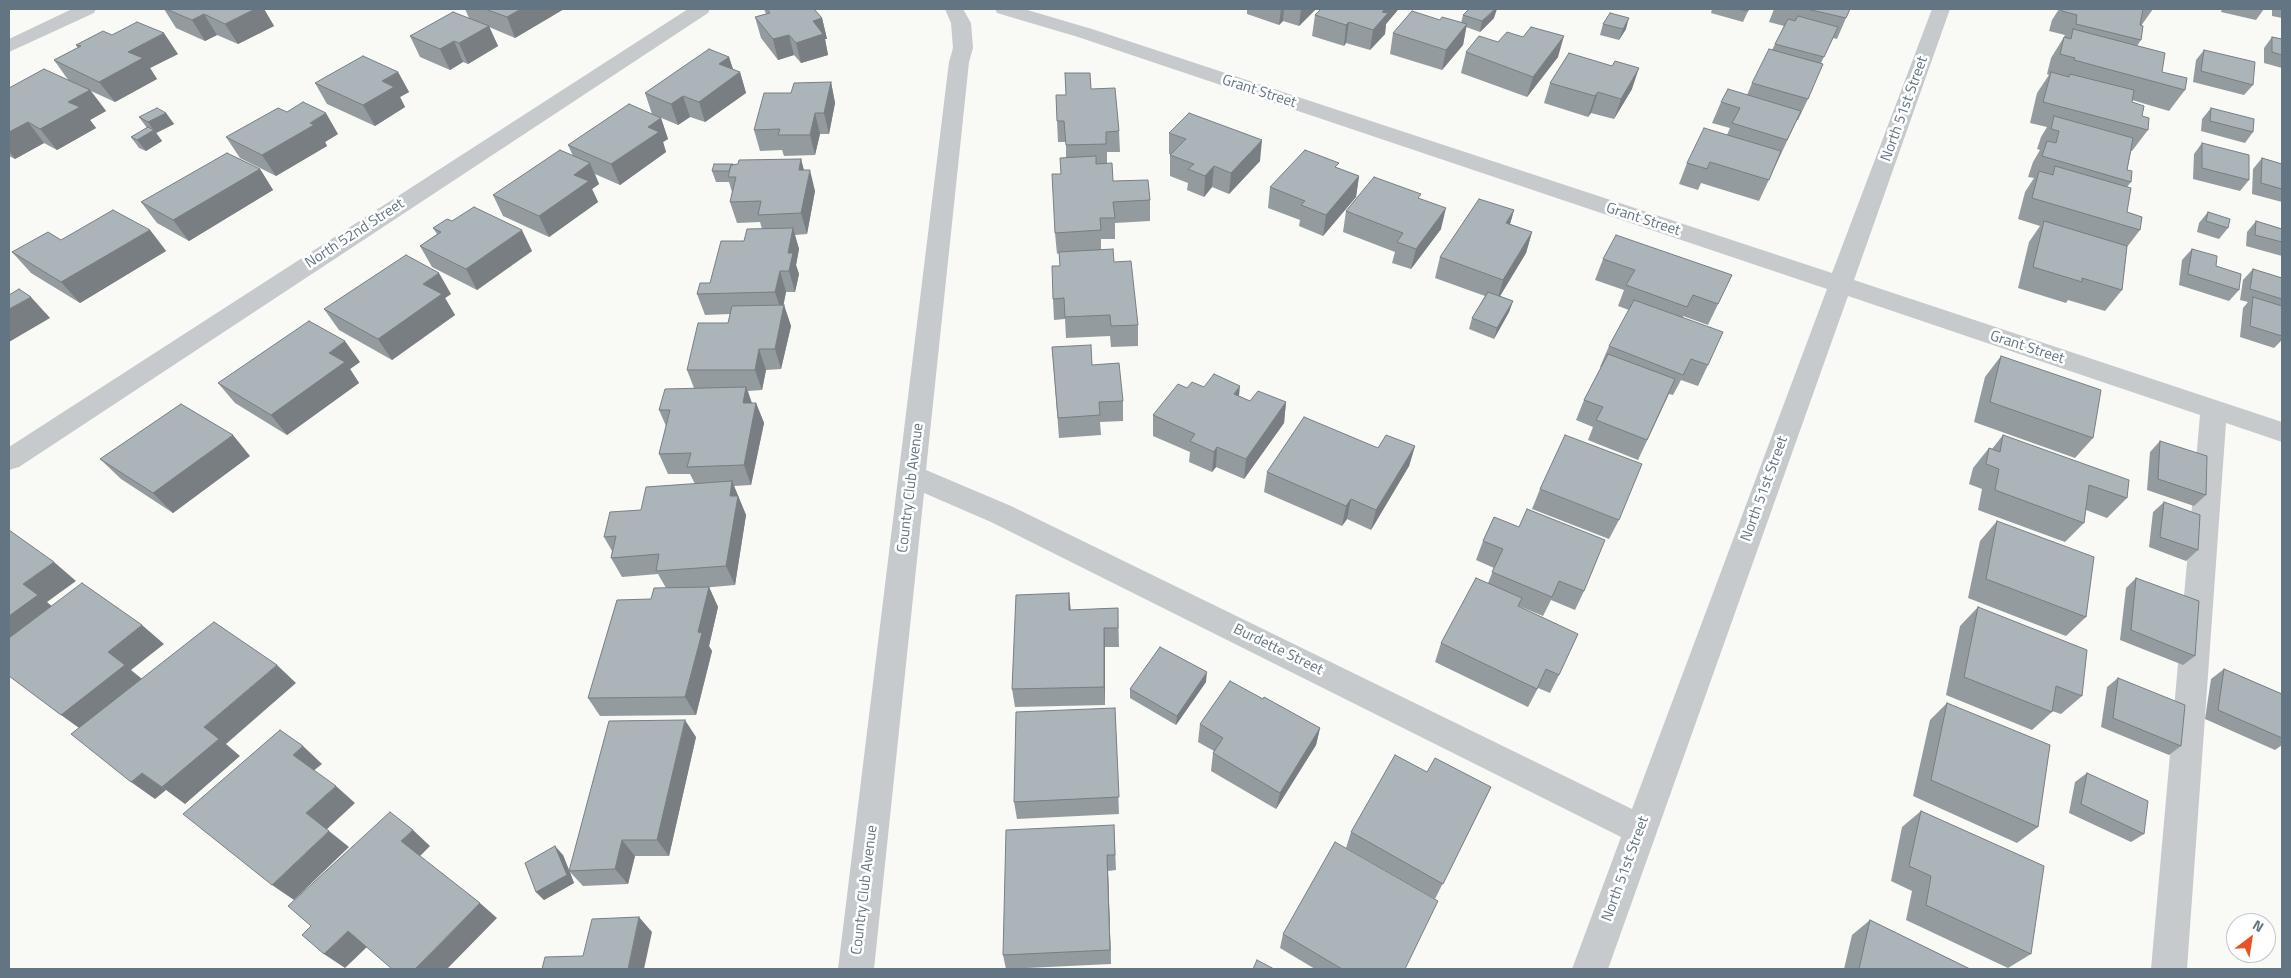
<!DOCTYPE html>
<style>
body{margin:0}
#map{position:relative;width:2291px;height:978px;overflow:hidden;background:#f9f9f6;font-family:"Titillium Web",sans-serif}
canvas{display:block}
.frame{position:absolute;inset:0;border:10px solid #637582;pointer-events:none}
.north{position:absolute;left:2226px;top:913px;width:50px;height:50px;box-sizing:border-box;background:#fff;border:1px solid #c1c8cd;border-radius:50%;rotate:31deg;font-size:14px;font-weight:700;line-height:20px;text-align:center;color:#637582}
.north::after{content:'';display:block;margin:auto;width:18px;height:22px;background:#e85226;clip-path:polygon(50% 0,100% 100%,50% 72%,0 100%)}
</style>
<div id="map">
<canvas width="2291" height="978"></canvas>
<div class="frame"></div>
<div class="north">N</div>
</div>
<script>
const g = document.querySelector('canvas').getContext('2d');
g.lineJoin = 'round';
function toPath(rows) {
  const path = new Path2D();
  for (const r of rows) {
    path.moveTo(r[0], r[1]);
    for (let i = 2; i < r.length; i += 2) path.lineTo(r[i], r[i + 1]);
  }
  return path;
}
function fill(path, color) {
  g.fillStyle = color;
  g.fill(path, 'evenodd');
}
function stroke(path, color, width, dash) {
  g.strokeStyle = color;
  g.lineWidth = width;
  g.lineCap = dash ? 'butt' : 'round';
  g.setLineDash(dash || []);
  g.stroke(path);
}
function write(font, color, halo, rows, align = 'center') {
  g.font = font + ' "Titillium Web",sans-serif';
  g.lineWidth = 5;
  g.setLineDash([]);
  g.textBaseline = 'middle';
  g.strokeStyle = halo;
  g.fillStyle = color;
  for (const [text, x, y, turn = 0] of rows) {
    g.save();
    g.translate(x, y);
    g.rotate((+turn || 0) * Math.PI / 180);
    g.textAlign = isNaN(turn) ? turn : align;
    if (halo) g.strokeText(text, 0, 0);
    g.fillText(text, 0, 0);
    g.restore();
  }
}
const minor = toPath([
 [72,9,96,9,94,13,9,52,9,39,72,9],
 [688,9,710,9,708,13,19,467,9,470,9,447,688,9],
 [945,9,963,9,971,23,973,48,969,62,926,470,1011,506,1632,809,1827,289,1078,37,997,13,995,9,1024,9,1092,29,1832,273,1932,9,1950,9,1854,280,2282,422,2282,442,2226,423,2187,969,2151,969,2200,415,1848,296,1608,969,1572,969,1621,837,991,522,924,493,874,969,838,969,949,62,953,48,951,23,945,9]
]);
const wall = toPath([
 [164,9,264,9,274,26,238,44,217,35,205,41,176,28],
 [465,9,564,9,515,38,489,27,498,46,468,64,463,62,450,70,420,57,410,36,469,18],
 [764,9,814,9,822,18,827,39,825,39,828,55,801,63,794,55,778,60,761,38,755,17,766,14],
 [1247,9,1316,9,1299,26,1283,21,1279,25,1247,14],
 [1321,9,1398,9,1397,11,1386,24,1385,34,1370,50,1346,43,1344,46,1312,36,1315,15],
 [1712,9,1749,9,1743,22,1711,13],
 [1774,9,1850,9,1846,18,1837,39,1833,38,1821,63,1808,99,1798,120,1797,120,1759,201,1701,183,1698,190,1679,184,1687,163,1727,135,1730,128,1712,123,1721,102,1747,95,1752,83,1772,50,1784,26,1769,22],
 [2059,9,2153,9,2141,26,2141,40,2137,46,2162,72,2185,90,2169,111,2132,100,2132,102,2142,116,2148,130,2132,151,2131,151,2127,170,2131,182,2127,187,2127,212,2140,230,2127,247,2122,290,2105,311,2068,300,2066,303,2018,288,2029,242,2040,226,2018,219,2025,192,2034,178,2028,177,2033,162,2040,150,2037,149,2041,137,2047,127,2030,123,2037,93,2049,75,2047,74,2051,58,2064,37,2065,35,2049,31,2052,20],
 [2222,9,2264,9,2256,20,2221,12],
 [2272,9,2282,9,2282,18,2272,16],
 [1463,15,1494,18,1480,32,1466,27,1463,45,1442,70,1390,54,1393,33,1461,23],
 [1603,24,1626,29,1619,40,1600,35],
 [112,35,178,54,150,68,157,79,115,102,91,91,106,111,90,120,96,128,57,150,44,143,15,159,9,156,9,88,69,81,54,60,78,48,76,45],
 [2272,37,2282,39,2282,68,2264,63,2264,48],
 [1498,42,1558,57,1527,97,1461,73,1466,52],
 [2204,50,2253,85,2244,95,2193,82,2196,60],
 [729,57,733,69,740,72,746,93,705,122,690,117,678,125,652,114,645,93],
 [1612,66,1632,89,1614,119,1591,113,1588,117,1544,103,1550,83],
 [398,72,409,92,400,97,405,107,375,126,327,104,315,83],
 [831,82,835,103,829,134,820,134,815,155,784,156,782,150,760,151,754,130,791,93],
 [1091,89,1119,131,1120,152,1107,152,1107,164,1113,181,1150,200,1150,221,1115,223,1115,239,1101,239,1101,250,1114,262,1138,325,1138,346,1111,347,1110,336,1066,338,1065,319,1054,320,1053,299,1060,266,1059,253,1057,254,1055,233,1061,174,1066,157,1066,142,1058,142,1057,121,1066,95],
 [2211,108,2253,132,2245,143,2201,131,2202,119],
 [166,113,174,124,156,133,162,141,146,151,139,148,131,137,147,128,139,117],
 [661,118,668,139,663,142,666,152,620,185,595,174,599,184,592,189,598,202,549,237,503,216,493,195,573,156,568,145],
 [1169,133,1260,161,1229,194,1212,187,1204,197,1187,190,1188,183,1170,176,1170,155,1171,154,1169,154],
 [338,134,325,142,327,146,276,176,240,158,226,137],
 [2202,143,2249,180,2240,191,2193,179,2194,154],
 [2262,158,2282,164,2282,202,2252,194,2253,169],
 [801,159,804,170,815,191,807,234,795,235,799,249,796,265,799,274,795,292,786,292,783,305,784,305,791,326,781,369,766,370,762,390,748,391,752,403,756,403,764,423,751,485,734,486,746,515,735,585,701,588,709,587,718,607,709,646,712,651,696,715,600,716,588,698,651,599,666,588,658,574,622,577,611,558,612,551,604,537,641,510,695,484,690,474,668,474,659,454,666,426,659,410,694,388,687,370,728,323,730,314,705,315,697,294,710,283,744,241,762,229,760,222,737,223,730,202,732,192,729,182,716,182,712,171,734,165],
 [1338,168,1359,176,1356,197,1323,236,1299,226,1300,220,1268,208,1270,187],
 [260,169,273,190,189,241,157,223,141,202],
 [1420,199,1441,229,1411,269,1392,263,1395,252,1343,232,1346,211],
 [1514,210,1510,224,1532,232,1526,253,1500,296,1513,301,1509,312,1494,339,1469,329,1472,318,1485,296,1435,278,1440,257],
 [2208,212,2228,228,2219,239,2197,232,2199,223],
 [452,221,532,251,477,290,432,267,420,246,437,234,433,228],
 [2256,221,2282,229,2282,256,2246,246,2247,232],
 [150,230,166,251,80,303,31,273,12,252,61,240],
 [2192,249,2216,266,2239,290,2229,301,2179,285,2182,260],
 [1603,259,1732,275,1708,325,1683,316,1683,317,1708,365,1698,386,1681,380,1673,395,1669,394,1638,460,1588,440,1593,427,1576,420,1584,400,1601,367,1600,367,1609,346,1629,310,1618,306,1624,290,1595,280],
 [2253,269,2282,278,2282,340,2274,348,2240,337,2243,308,2248,302,2240,300,2243,280],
 [451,294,445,298,455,315,392,360,339,330,324,309],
 [1052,347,1092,365,1123,401,1123,421,1100,422,1101,435,1059,438],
 [2001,356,2093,438,2075,458,1974,422,1985,377],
 [360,362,350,369,359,383,287,435,235,403,218,383],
 [1204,387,1239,396,1250,401,1286,402,1284,423,1244,479,1216,467,1212,472,1189,462,1190,452,1153,436,1153,415,1187,388],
 [2003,435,2127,498,2107,518,2086,510,2084,523,2065,542,1978,510,1982,489,1969,484,1973,468,1989,448,1992,449],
 [2160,441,2206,495,2194,506,2147,490,2150,452],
 [1415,446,1409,466,1371,530,1347,519,1342,526,1264,492,1267,472,1378,448],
 [250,456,173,513,121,479,100,459],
 [1540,489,1619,520,1609,539,1532,509],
 [2164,502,2198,550,2186,561,2149,547,2153,512],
 [1494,517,1584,591,1575,610,1551,600,1543,616,1519,606,1559,675,1550,693,1538,688,1528,707,1435,662,1441,643,1488,583,1494,568,1476,560,1483,541],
 [1997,521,2086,617,2066,636,1968,598,1980,541],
 [2136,578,2195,656,2183,665,2120,640,2126,588],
 [1978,607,2082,696,2061,714,2052,711,2052,712,2032,730,1946,695,1960,626],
 [1118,608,1119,647,1105,647,1105,705,1015,707,1012,689,1071,610],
 [2224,669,2282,694,2282,745,2275,750,2205,719,2211,679],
 [2118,678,2181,746,2169,755,2101,727,2107,687],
 [1206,682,1176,725,1130,698,1130,689],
 [1263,699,1320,728,1316,745,1276,809,1211,771,1213,753,1214,751,1198,742,1200,724],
 [1947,703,2038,827,2017,843,1913,796,1930,720],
 [1115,708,1119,814,1017,819,1014,802],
 [696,737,669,856,635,856,628,884,583,886,570,872,574,883,544,900,536,892,563,855,569,870],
 [1427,772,1491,787,1435,899,1346,848,1351,832],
 [2087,773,2144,834,2131,842,2069,813,2075,782],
 [1921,811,2031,954,2008,968,1906,920,1912,891,1891,881,1902,827],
 [1114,825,1116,870,1108,871,1111,964,1006,969,1003,955],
 [1870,920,1970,969,1844,969,1852,935],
 [1283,934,1405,969,1315,969,1280,948]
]);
const shadedWall = toPath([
 [255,9,264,9,274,26,238,44,225,24],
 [521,9,564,9,515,38,507,17],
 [1281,9,1284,9,1283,21,1279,25],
 [1301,9,1316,9,1299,26],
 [1385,9,1398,9,1397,11,1386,24,1385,34,1370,50,1373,30,1382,12],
 [1495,9,1497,9,1494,18,1480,32,1482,21],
 [204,14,217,35,205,41,192,20],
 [822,18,827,39,825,39,828,55,801,63,796,43,813,21],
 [1629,18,1626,29,1619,40,1623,29],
 [1349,22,1346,43,1344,46,1346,25],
 [1467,24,1463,45,1442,70,1446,50],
 [489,26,498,46,468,64,459,43],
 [164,33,178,54,150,68,157,79,115,102,99,82,128,52],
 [789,35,794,55,778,60,773,39],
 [1564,36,1558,57,1527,97,1533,77],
 [454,41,463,62,450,70,440,49],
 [729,57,735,76,740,72,746,93,705,122,699,102,719,64],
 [1639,68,1632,89,1614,119,1621,99],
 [398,72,409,92,400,97,405,107,375,126,363,105,382,81],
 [831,82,835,103,829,134,824,113],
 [90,90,106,111,90,120,96,128,57,150,40,129,68,102],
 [1598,92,1591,113,1588,117,1595,96],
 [683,96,690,117,678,125,671,104],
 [166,113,174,124,156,133,148,122],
 [326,113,338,134,325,142,327,146,276,176,262,155,310,123],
 [815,113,820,134,815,155,810,135],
 [661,118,668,139,663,142,666,152,620,185,611,164,648,127],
 [28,122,44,143,15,159,9,151,9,132],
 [154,130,162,141,146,151,137,140],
 [1262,140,1260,161,1229,194,1231,173],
 [801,159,806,180,799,170],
 [590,163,599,184,592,189,598,202,549,237,539,216,574,175],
 [1214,166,1212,187,1204,197,1205,176],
 [260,169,273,190,189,241,173,220],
 [810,170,815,191,807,234,801,213],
 [1359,176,1356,197,1323,236,1326,215],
 [1446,208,1441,229,1411,269,1416,249],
 [1514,210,1508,231,1506,223],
 [793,228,799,249,796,265,799,274,795,292,789,271,788,253],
 [150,230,166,251,80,303,61,282],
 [522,230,532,251,477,290,466,269],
 [1532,232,1526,253,1497,301,1503,280],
 [780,271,786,292,782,313,775,292],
 [439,273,451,294,445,298,455,315,392,360,378,339,423,284],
 [31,297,50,318,9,342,9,309],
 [1513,301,1509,312,1494,339,1497,328],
 [784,305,791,326,781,369,775,349],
 [345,341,360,362,350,369,359,383,287,435,271,415,329,353],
 [759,349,766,370,762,390,755,370],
 [1240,386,1238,406,1234,394],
 [746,387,753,407,743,403],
 [1286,402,1284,423,1244,479,1246,459],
 [756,403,764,423,751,485,744,465],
 [233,435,250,456,173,513,153,493],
 [1415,446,1409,466,1371,530,1376,510],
 [1217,447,1216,467,1212,472,1214,452],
 [732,481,746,515,735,585,726,566,730,496],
 [1351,499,1347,519,1342,526,1346,506],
 [54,562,76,581,47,602,61,614,9,653,9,616,23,584],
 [709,587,718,607,709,646,712,651,696,715,685,697,698,632],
 [1069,593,1071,612,1069,610],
 [142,625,164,644,131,670,147,683,86,733,61,715,108,652],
 [1104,628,1105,647,1105,705,1104,687],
 [277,665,296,683,226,744,240,756,185,804,162,787,204,727],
 [1207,672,1206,682,1176,725,1177,716],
 [685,720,696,737,669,856,657,840],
 [1320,728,1316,745,1276,809,1280,793],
 [303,746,322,764,312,772,293,755],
 [142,773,166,790,155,799,131,782],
 [336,786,355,803,326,830,306,813],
 [413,830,430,846,419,857,401,841],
 [329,831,349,847,294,900,272,885],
 [622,840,635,856,628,884,615,869],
 [555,846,563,855,574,883,544,900,536,892],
 [1107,855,1108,871,1111,964,1110,950],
 [480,903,497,918,447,969,415,969],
 [639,917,652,932,644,969,628,969],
 [348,931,368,946,345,968,324,954]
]);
const building = toPath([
 [166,9,255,9,225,24,204,14,192,20,166,9],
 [485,9,521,9,507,17,485,9],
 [767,9,814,9,822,18,813,21,823,34,796,43,789,35,773,39,755,17,770,13,767,9],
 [1321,9,1385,9,1382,12,1388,13,1373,30,1349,22,1346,25,1315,15,1321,9],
 [1469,9,1495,9,1482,21,1463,15,1469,9],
 [1738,9,1749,9,1748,11,1738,9],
 [1807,9,1850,9,1846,18,1807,9],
 [2062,9,2143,9,2140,25,2143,26,2141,40,2076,24,2077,15,2062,11,2062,9],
 [1412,11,1440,20,1442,17,1467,24,1446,50,1393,33,1412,11],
 [453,12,489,26,459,43,454,41,440,49,410,36,453,12],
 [1610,13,1629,18,1623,29,1603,24,1610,13],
 [1798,16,1838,27,1824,57,1775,44,1788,19,1795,21,1798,16],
 [137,22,164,33,128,52,143,58,99,82,54,60,81,46,76,45,103,31,112,35,137,22],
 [1531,27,1564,36,1533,77,1466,52,1479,36,1498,42,1507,32,1523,37,1531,27],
 [2073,29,2165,53,2162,72,2187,78,2185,90,2074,60,2075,58,2060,54,2064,37,2071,39,2073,29],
 [2272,37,2282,39,2282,55,2272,52,2272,37],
 [709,49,729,57,719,64,740,72,699,102,683,96,671,104,645,93,709,49],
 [1769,49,1823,64,1808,99,1752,83,1769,49],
 [2204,50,2255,62,2253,85,2201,71,2204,50],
 [1569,53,1612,66,1615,61,1639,68,1621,99,1598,92,1595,96,1550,83,1569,53],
 [363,56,398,72,382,81,394,87,363,105,315,83,363,56],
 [44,69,90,90,68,102,80,107,40,129,28,122,9,132,9,88,44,69],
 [2051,72,2069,77,2070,74,2134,90,2132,102,2144,106,2142,116,2149,118,2148,130,2043,102,2051,72],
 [1065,73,1090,73,1091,89,1115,88,1119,131,1106,132,1106,144,1066,145,1064,121,1057,121,1056,95,1066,95,1065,73],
 [831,82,824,113,815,113,810,135,778,135,780,129,754,130,764,93,791,93,794,83,831,82],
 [1728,89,1801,111,1787,140,1732,123,1740,108,1721,102,1728,89],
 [303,102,326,113,310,123,314,125,262,155,226,137,278,108,287,112,303,102],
 [629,104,661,118,648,127,659,132,611,164,568,145,629,104],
 [157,108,166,113,148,122,139,117,157,108],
 [2211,108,2254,119,2253,132,2210,121,2211,108],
 [1189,113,1262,140,1231,173,1214,166,1205,176,1188,169,1194,164,1170,155,1186,139,1169,133,1189,113],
 [2054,116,2133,138,2127,170,2132,171,2131,182,2042,156,2047,141,2056,143,2059,131,2051,129,2054,116],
 [148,127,154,130,137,140,131,137,148,127],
 [1704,128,1781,151,1769,180,1710,162,1707,169,1687,163,1704,128],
 [2202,143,2249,155,2249,180,2202,168,2202,143],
 [560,150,590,163,574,175,589,181,539,216,493,195,560,150],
 [1305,150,1339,163,1335,167,1359,176,1326,215,1301,205,1305,201,1270,187,1305,150],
 [227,153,260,169,173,220,141,202,227,153],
 [1096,156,1096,164,1112,163,1113,181,1148,180,1150,200,1113,202,1115,218,1100,218,1101,230,1055,233,1052,174,1061,174,1060,158,1096,156],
 [2262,158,2282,164,2282,189,2261,183,2262,158],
 [801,159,799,170,810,170,801,213,758,215,761,201,730,202,736,177,728,177,731,165,738,164,739,160,801,159],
 [714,164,733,164,733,165,731,165,729,171,712,171,714,164],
 [2055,166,2131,188,2127,212,2142,217,2140,230,2032,198,2039,171,2053,175,2055,166],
 [1374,177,1421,194,1418,198,1446,208,1416,249,1397,242,1403,233,1346,211,1374,177],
 [1479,199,1514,210,1506,223,1532,232,1503,280,1440,257,1479,199],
 [474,207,522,230,466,269,420,246,441,232,433,228,447,219,452,221,474,207],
 [113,210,150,230,61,282,12,252,48,232,61,240,113,210],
 [2208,212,2230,219,2228,228,2206,221,2208,212],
 [2044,221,2127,246,2122,290,2082,278,2082,282,2033,267,2044,221],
 [2256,221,2282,229,2282,242,2255,235,2256,221],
 [793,228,788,253,793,253,789,271,780,271,775,292,697,294,700,283,710,283,721,241,744,241,747,229,793,228],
 [1616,235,1732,275,1718,304,1693,295,1687,307,1626,285,1635,270,1603,259,1616,235],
 [1113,249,1114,262,1131,261,1138,325,1111,326,1110,315,1065,317,1064,298,1053,299,1052,266,1060,266,1059,252,1113,249],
 [2192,249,2217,256,2216,266,2241,274,2239,290,2188,274,2192,249],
 [406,255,439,273,423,284,442,294,378,339,324,309,406,255],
 [2253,269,2282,278,2282,299,2250,289,2253,269],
 [19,289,31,297,9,309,9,295,19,289],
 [1488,292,1513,301,1497,328,1472,318,1488,292],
 [2253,297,2282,306,2282,336,2250,326,2253,297],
 [1634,300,1723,332,1708,365,1691,359,1683,375,1609,346,1634,300],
 [784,305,775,349,759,349,755,370,687,370,698,323,728,323,732,306,784,305],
 [309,321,345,341,329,353,345,362,271,415,218,383,309,321],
 [1091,345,1092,365,1119,363,1123,401,1099,402,1100,415,1058,418,1052,347,1091,345],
 [1608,354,1675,379,1647,440,1596,420,1603,407,1584,400,1608,354],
 [2001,356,2101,390,2093,438,1990,402,2001,356],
 [1214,374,1240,386,1234,394,1250,401,1258,391,1286,402,1246,459,1217,447,1214,452,1190,441,1195,434,1153,415,1178,384,1187,388,1192,382,1204,387,1214,374],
 [746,387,743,403,756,403,744,465,687,467,691,453,659,454,670,410,659,410,665,389,746,387],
 [181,404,233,435,153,493,100,459,181,404],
 [1304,417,1378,448,1386,435,1415,446,1376,510,1351,499,1346,506,1267,472,1304,417],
 [1565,435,1642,464,1619,520,1540,489,1565,435],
 [2003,435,2129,480,2127,498,2089,485,2084,523,1995,490,1999,469,1986,464,1989,448,2000,452,2003,435],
 [2160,441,2207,456,2206,495,2158,479,2160,441],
 [732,481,730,496,738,496,726,566,656,571,659,554,611,558,616,536,604,537,610,512,641,510,646,487,732,481],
 [2164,502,2200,515,2198,550,2160,537,2164,502],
 [1527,509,1605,540,1584,591,1559,581,1552,597,1492,572,1503,549,1483,541,1494,517,1519,527,1527,509],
 [1997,521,2094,557,2086,617,1986,579,1997,521],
 [9,530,54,562,23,584,38,595,9,616,9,530],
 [1476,578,1522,598,1518,606,1578,634,1559,675,1546,669,1537,689,1441,643,1476,578],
 [2136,578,2199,601,2195,656,2131,630,2136,578],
 [82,583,142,625,108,652,125,665,61,715,9,676,9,638,82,583],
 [709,587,698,632,702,633,685,697,588,698,617,600,651,599,654,588,709,587],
 [1069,593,1069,610,1118,608,1118,628,1104,628,1104,687,1012,689,1016,595,1069,593],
 [1978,607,2087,650,2082,696,2056,686,2052,712,1964,677,1978,607],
 [214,622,277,665,204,727,219,739,162,787,142,773,131,782,71,734,214,622],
 [1160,647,1207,672,1177,716,1130,689,1160,647],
 [2224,669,2282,694,2282,738,2218,710,2224,669],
 [2118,678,2185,705,2181,746,2113,718,2118,678],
 [1230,681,1263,699,1264,697,1320,728,1280,793,1213,753,1223,738,1200,724,1230,681],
 [1947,703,2050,745,2038,827,1931,780,1947,703],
 [1115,708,1119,797,1014,802,1016,712,1115,708],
 [685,720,657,840,622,840,615,869,569,871,609,721,685,720],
 [280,730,303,746,293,755,336,786,306,813,329,831,272,885,183,814,280,730],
 [1395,755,1427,772,1435,758,1491,787,1443,884,1351,832,1395,755],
 [2087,773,2148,801,2144,834,2081,804,2087,773],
 [1921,811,2044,866,2031,954,1926,905,1931,876,1909,866,1921,811],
 [390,812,413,830,401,841,480,903,415,969,392,969,348,931,324,954,302,935,311,926,288,906,390,812],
 [1114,825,1115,855,1107,855,1110,950,1003,955,1006,830,1114,825],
 [1335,842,1438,901,1405,969,1342,969,1283,934,1335,842],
 [555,846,567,875,536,892,525,863,555,846],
 [639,917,628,969,542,969,545,957,583,956,592,919,639,917],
 [1870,920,1970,969,1859,969,1870,920],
 [1257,960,1274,969,1253,969,1257,960]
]);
const streetNames = [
 ["Grant Street",1259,92,18],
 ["North 51st Street",1905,109,-70],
 ["Grant Street",1643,220,18],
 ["North 52nd Street",355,234,-33],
 ["Grant Street",2027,348,18],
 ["Country Club Avenue",911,488,-83],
 ["North 51st Street",1765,489,-70],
 ["Burdette Street",1278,650,26],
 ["North 51st Street",1626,869,-70],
 ["Country Club Avenue",865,890,-83]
];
fill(minor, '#c6cacd');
fill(wall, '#939b9f');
fill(shadedWall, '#787e82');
fill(building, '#abb4b9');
stroke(building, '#787e82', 1);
write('15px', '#637582', '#fff', streetNames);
</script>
